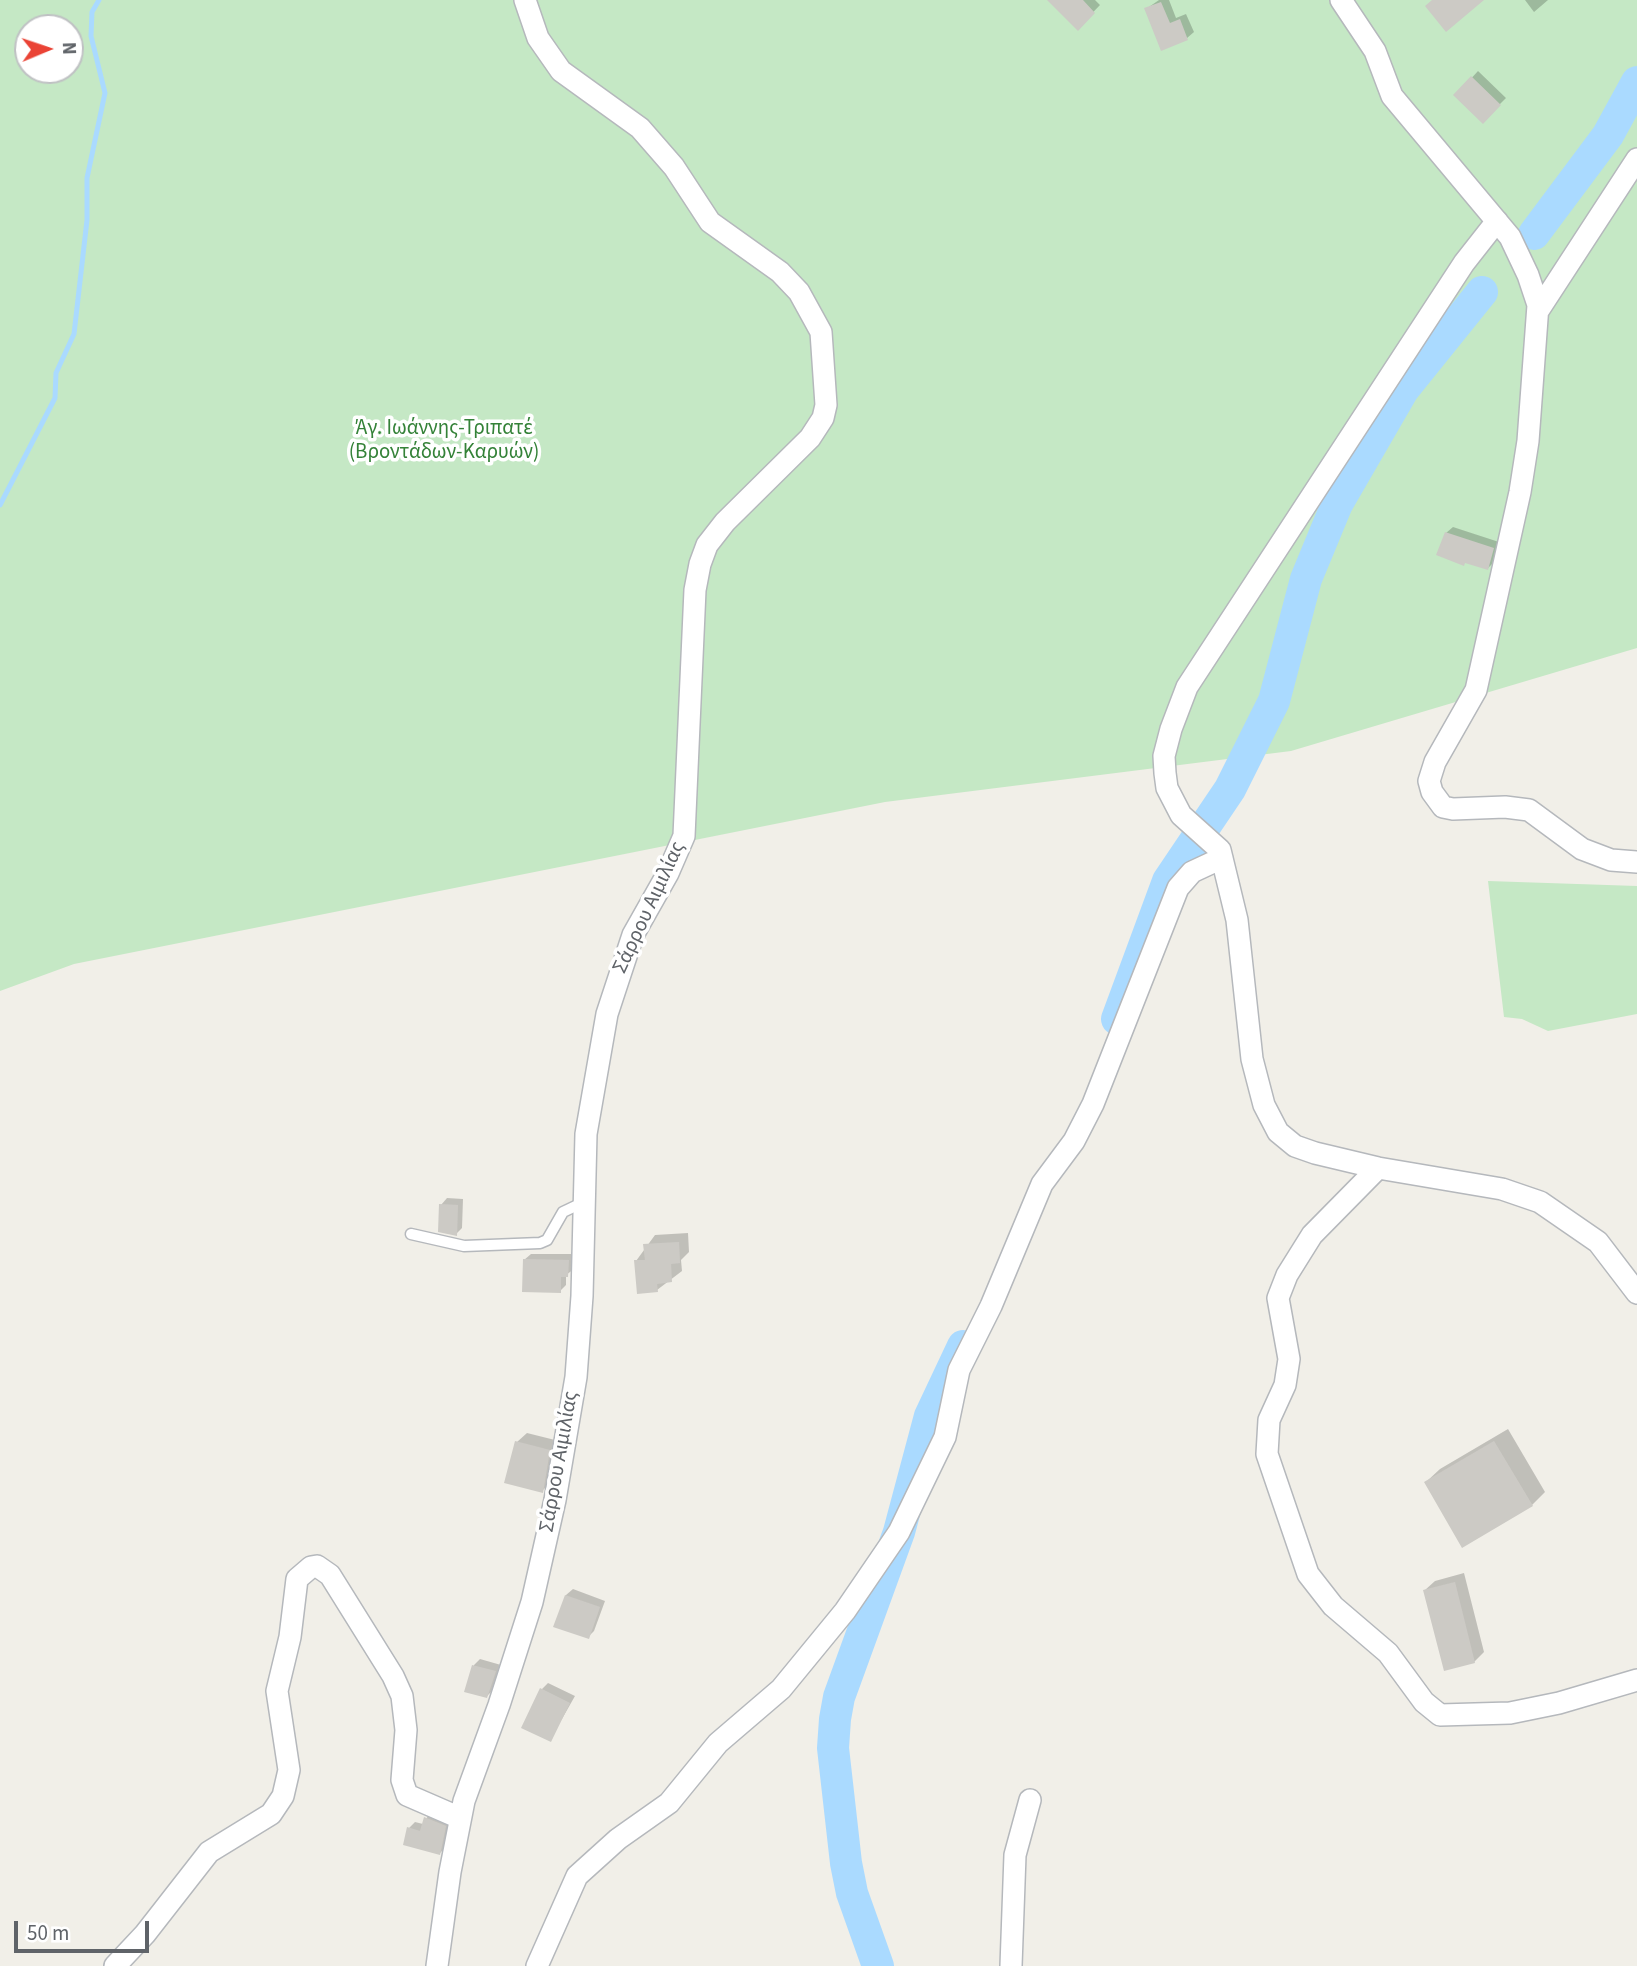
<!DOCTYPE html>
<meta charset="utf-8">
<style>
body{margin:0}
#map{position:relative;width:1637px;height:1966px;overflow:hidden;background:#f1efe8;font-family:"Source Sans 3",sans-serif}
canvas{display:block}
.north{position:absolute;left:14px;top:14px;width:70px;height:70px;box-sizing:border-box;background:#fff;border:2px solid #bfc1c3;border-radius:50%;rotate:88deg;font-size:19px;font-weight:700;line-height:28px;text-align:center;color:#5f6368}
.north::after{content:'';display:block;margin:auto;width:24px;height:32px;background:#ea4335;clip-path:polygon(50% 0,100% 100%,50% 72%,0 100%)}
.scale{position:absolute;left:14px;top:1921px;width:135px;height:32px;box-sizing:border-box;border:4px solid #5f6368;border-top:0;padding-left:9px;font-size:21px;line-height:24px;white-space:nowrap;color:#5f6368;-webkit-text-stroke:5px #fff;paint-order:stroke}
</style>
<div id="map">
<canvas width="1637" height="1966"></canvas>
<div class="north">N</div>
<div class="scale">50 m</div>
</div>
<script>
const g = document.querySelector('canvas').getContext('2d');
g.lineJoin = 'round';
function fill(path, color) {
  g.fillStyle = color;
  g.fill(path, 'evenodd');
}
function toPath(rows) {
  const path = new Path2D();
  for (const r of rows) {
    path.moveTo(r[0], r[1]);
    for (let i = 2; i < r.length; i += 2) path.lineTo(r[i], r[i + 1]);
  }
  return path;
}
function stroke(path, color, width, dash) {
  g.strokeStyle = color;
  g.lineWidth = width;
  g.lineCap = dash ? 'butt' : 'round';
  g.setLineDash(dash || []);
  g.stroke(path);
}
function write(font, color, halo, rows, align = 'center') {
  g.font = font + ' "Source Sans 3",sans-serif';
  g.lineWidth = 7;
  g.setLineDash([]);
  g.textBaseline = 'middle';
  g.strokeStyle = halo;
  g.fillStyle = color;
  for (const [text, x, y, turn = 0] of rows) {
    g.save();
    g.translate(x, y);
    g.rotate((+turn || 0) * Math.PI / 180);
    g.textAlign = isNaN(turn) ? turn : align;
    if (halo) g.strokeText(text, 0, 0);
    g.fillText(text, 0, 0);
    g.restore();
  }
}
const green = toPath([
 [0,0,1637,0,1637,648,1291,751,885,802,74,964,0,991],
 [28,28,70,28,70,70,28,70],
 [1488,881,1637,886,1637,1014,1548,1031,1522,1019,1504,1017]
]);
const shadow = toPath([
 [1049,0,1095,0,1100,5,1078,28],
 [1159,0,1169,0,1176,18,1186,14,1194,32,1187,38,1162,48,1146,9],
 [1525,0,1548,0,1534,12],
 [1478,71,1506,98,1483,121,1456,95],
 [1453,527,1499,542,1494,562,1488,568,1446,533],
 [447,1198,463,1199,462,1228,456,1234,441,1205],
 [688,1233,689,1252,681,1260,682,1271,657,1290,636,1261,655,1235],
 [531,1254,574,1254,574,1269,566,1275,566,1285,560,1291,524,1260],
 [1508,1429,1545,1492,1532,1505,1426,1482,1440,1469],
 [527,1433,559,1441,552,1481,542,1491,517,1442],
 [1464,1573,1484,1652,1474,1662,1425,1590,1435,1581],
 [573,1589,605,1601,594,1631,588,1637,556,1626,566,1595],
 [480,1659,501,1665,493,1690,487,1696,467,1691,474,1665],
 [548,1683,575,1696,550,1740,542,1689],
 [431,1811,451,1820,446,1847,440,1853,409,1828,415,1822,423,1824]
]);
const stream = toPath([
 [0,505,55,398,56,373,74,334,87,220,87,178,105,93,91,36,92,12,99,0]
]);
const river = toPath([
 [1534,234,1608,135,1637,82],
 [1117,1019,1168,881,1230,789,1274,701,1306,579,1337,504,1403,390,1482,292],
 [878,1966,852,1893,846,1863,833,1748,835,1719,839,1697,899,1532,930,1416,963,1346]
]);
const building = toPath([
 [1047,0,1083,0,1095,13,1078,31],
 [1432,0,1484,0,1446,32,1425,6],
 [1161,2,1170,23,1180,19,1188,40,1161,51,1144,8],
 [1471,76,1501,105,1483,124,1453,95],
 [1445,532,1494,548,1488,570,1465,563,1464,566,1436,555],
 [439,1204,458,1205,457,1236,438,1232],
 [679,1242,680,1263,671,1264,672,1282,657,1284,658,1292,637,1294,634,1260,645,1260,643,1244],
 [523,1259,569,1260,568,1277,561,1277,561,1293,522,1292],
 [515,1441,550,1450,543,1493,504,1483],
 [1494,1441,1533,1506,1462,1548,1424,1482],
 [1455,1582,1475,1663,1444,1671,1423,1590],
 [565,1595,600,1607,589,1639,553,1627],
 [472,1665,496,1671,487,1698,464,1692],
 [540,1688,570,1703,551,1742,521,1728],
 [424,1817,446,1826,440,1855,403,1845,407,1827,420,1831]
]);
const lane = toPath([
 [411,1234,464,1246,540,1243,547,1240,563,1212,584,1202]
]);
const street = toPath([
 [1341,0,1375,51,1392,96,1510,237,1528,275,1538,305,1528,441,1520,492,1476,690,1435,762,1429,781,1432,792,1443,807,1453,809,1505,807,1529,810,1582,849,1611,860,1637,862],
 [1497,221,1464,263,1187,687,1171,729,1164,756,1165,773,1167,788,1181,815,1220,850,1237,920,1252,1059,1264,1105,1278,1132,1295,1146,1315,1153,1378,1168,1502,1189,1540,1202,1598,1242,1637,1293],
 [1538,311,1637,159],
 [1378,1168,1312,1235,1287,1275,1278,1298,1289,1359,1285,1385,1269,1420,1267,1454,1308,1574,1333,1606,1388,1653,1424,1702,1440,1715,1510,1713,1559,1703,1637,1680],
 [115,1966,145,1934,209,1852,271,1814,283,1796,289,1770,277,1691,290,1637,297,1579,311,1567,317,1566,330,1575,393,1676,402,1696,406,1730,402,1780,407,1795,460,1818],
 [437,1966,450,1872,464,1801,499,1705,532,1602,555,1500,576,1377,582,1296,586,1134,607,1014,633,935,668,873,684,836,695,590,700,564,707,545,725,522,810,438,823,418,826,405,821,332,799,292,780,272,710,222,674,167,640,128,561,71,538,38,525,0],
 [537,1966,577,1876,618,1839,669,1803,718,1743,781,1689,845,1611,899,1532,945,1437,959,1370,991,1306,1042,1184,1074,1141,1093,1104,1178,888,1192,872,1222,858],
 [1011,1966,1015,1855,1030,1800]
]);
const parkNames = [
 ["Άγ. Ιωάννης-Τριπατέ",444,429],
 ["(Βροντάδων-Καρυών)",444,453]
];
const streetNames = [
 ["Σάρρου Αιμιλίας",650,908,-65],
 ["Σάρρου Αιμιλίας",560,1462,-80]
];
fill(green, '#c5e8c5');
fill(shadow, '#0003');
stroke(stream, '#aadaff', 5);
stroke(river, '#aadaff', 32);
fill(building, '#cccac5');
stroke(lane, '#b5b8bc', 13);
stroke(street, '#b5b8bc', 24);
stroke(lane, '#fff', 10);
stroke(street, '#fff', 21);
write('21px', '#348238', '#fff', parkNames);
write('21px', '#5f6368', '#fff', streetNames);
</script>
